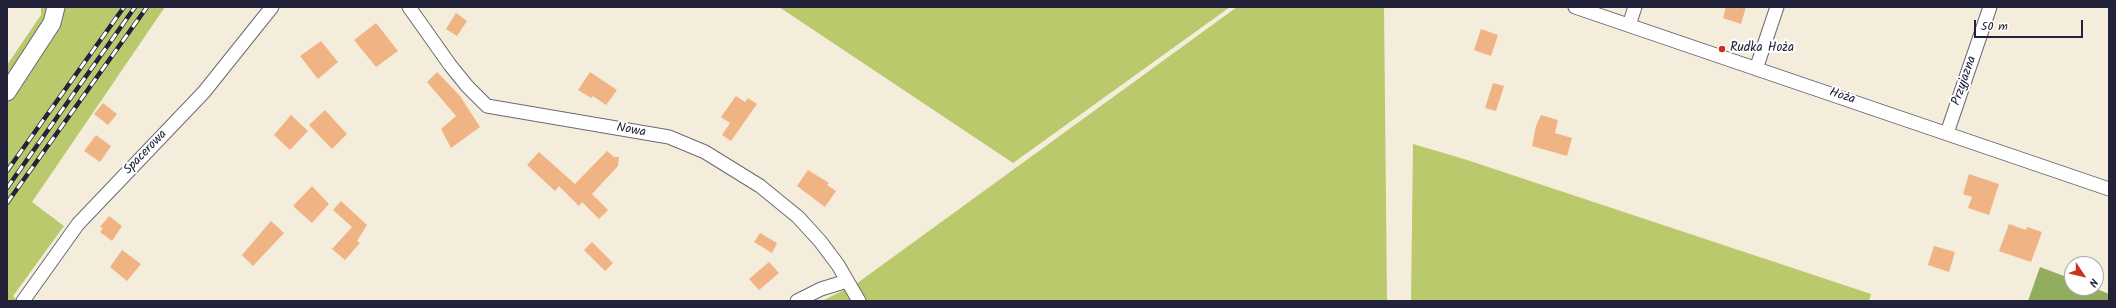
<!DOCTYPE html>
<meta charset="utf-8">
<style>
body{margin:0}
#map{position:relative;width:2116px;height:308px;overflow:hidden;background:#f4eddb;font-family:Kalam,sans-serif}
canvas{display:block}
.frame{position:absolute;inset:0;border:8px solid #22223b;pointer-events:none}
.north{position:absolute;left:2064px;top:256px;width:40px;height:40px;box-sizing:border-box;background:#fff;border:1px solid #a7a7b1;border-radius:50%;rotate:125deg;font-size:11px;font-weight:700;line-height:16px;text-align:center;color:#22223b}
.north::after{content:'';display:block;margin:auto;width:14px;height:18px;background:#c8321e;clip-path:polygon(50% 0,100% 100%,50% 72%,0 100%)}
.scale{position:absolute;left:1974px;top:20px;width:109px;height:18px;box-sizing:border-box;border:2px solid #22223b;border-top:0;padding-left:5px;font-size:12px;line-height:14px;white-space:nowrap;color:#22223b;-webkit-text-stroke:3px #fff;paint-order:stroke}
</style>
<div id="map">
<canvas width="2116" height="308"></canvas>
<div class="frame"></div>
<div class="north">N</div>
<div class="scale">50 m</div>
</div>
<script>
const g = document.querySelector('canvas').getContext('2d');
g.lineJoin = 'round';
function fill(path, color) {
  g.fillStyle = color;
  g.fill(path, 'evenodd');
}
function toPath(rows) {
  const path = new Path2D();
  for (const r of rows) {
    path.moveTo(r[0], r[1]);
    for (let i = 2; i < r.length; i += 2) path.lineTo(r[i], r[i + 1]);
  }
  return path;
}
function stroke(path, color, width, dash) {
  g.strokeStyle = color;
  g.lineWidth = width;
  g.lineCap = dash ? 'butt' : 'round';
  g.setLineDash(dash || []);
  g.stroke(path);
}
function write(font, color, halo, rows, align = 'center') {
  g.font = font + ' Kalam,sans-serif';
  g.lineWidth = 4;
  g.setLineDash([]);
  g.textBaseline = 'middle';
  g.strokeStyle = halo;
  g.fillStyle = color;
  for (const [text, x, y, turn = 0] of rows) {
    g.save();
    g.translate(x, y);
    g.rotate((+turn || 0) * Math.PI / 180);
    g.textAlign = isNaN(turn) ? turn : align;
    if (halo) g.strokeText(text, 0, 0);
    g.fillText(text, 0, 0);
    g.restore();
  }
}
const green = toPath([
 [41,7,165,7,32,202,64,226,13,296,18,301,7,301,7,65,41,15],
 [779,7,1230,7,1013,163],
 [1237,7,1384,7,1387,301,822,301,856,284],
 [1413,144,1464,159,1871,294,1869,300,1873,301,1411,301]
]);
const forest = toPath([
 [2040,267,2072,279,2072,288,2094,288,2109,294,2109,301,2028,301]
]);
const building = toPath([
 [1726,7,1746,7,1741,24,1723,18],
 [456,13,467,21,457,36,446,29],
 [376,23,398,51,376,67,354,40],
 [1481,29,1498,35,1491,56,1474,50],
 [321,41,338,62,318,79,300,56],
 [437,72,460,96,480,127,451,148,441,129,456,116,427,82],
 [590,72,617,90,606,105,593,96,591,98,578,90],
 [1493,83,1504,86,1496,111,1485,108],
 [736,96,745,102,748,98,757,104,731,141,722,135,730,123,721,117],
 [103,103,117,114,108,125,94,114],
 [325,110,347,134,332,149,309,125],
 [291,115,308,131,290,150,274,135],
 [1541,115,1558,120,1555,133,1572,138,1567,156,1532,146,1536,126],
 [96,135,111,146,100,162,84,151],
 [607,151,614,157,619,157,618,166,592,194,608,210,599,219,582,202,579,206,559,186,555,191,527,165,539,152,575,184],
 [808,170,829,183,827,185,836,191,825,207,797,186],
 [1969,174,1999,184,1989,215,1968,208,1972,197,1963,194],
 [312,186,329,204,312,223,293,206],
 [341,201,367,225,357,241,360,243,345,260,332,249,352,227,333,210],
 [109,216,122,226,112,241,100,232,103,228,100,227],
 [271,221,284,233,253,266,242,255],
 [2009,224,2026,230,2027,227,2042,232,2031,262,1999,251],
 [760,233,777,243,772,253,754,242],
 [592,242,613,263,605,271,584,250],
 [1934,246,1955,252,1949,272,1928,265],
 [122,250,141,264,127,281,110,267],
 [769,262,779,273,759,290,749,279]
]);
const minor = toPath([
 [409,7,450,65,467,86,487,106,669,137,705,152,760,186,798,217,820,241,838,265,859,301],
 [1575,7,2109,189],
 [1629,25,1635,7],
 [1756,69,1777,7],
 [1947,133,1990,7],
 [23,301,78,224,204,92,272,7],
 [797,301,821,289,847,281]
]);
const tertiary = toPath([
 [7,92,52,23,56,7]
]);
const rail = toPath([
 [7,171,124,7],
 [7,188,135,7],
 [7,203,147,7]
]);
const markers = [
 [1722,49,4,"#c8321e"]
];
const poiNames = [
 ["Rudka Hoża",1730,49]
];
const streetNames = [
 ["Przyjazna",1965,81,-71],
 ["Hoża",1842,97,18],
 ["Nowa",631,131,10],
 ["Spacerowa",146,153,-46]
];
fill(green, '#bac96b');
fill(forest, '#93ad5f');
fill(building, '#f0b383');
stroke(minor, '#6c6973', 15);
stroke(tertiary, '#6c6973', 19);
stroke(minor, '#fff', 13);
stroke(tertiary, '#fff', 17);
stroke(rail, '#22223b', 4.5);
stroke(rail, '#fff', 3, [9]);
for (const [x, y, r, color] of markers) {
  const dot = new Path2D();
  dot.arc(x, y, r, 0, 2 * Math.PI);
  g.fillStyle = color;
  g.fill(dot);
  stroke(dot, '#fff', 1.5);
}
write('13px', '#22223b', '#fff', poiNames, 'left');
write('13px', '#22223b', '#fff', streetNames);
</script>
